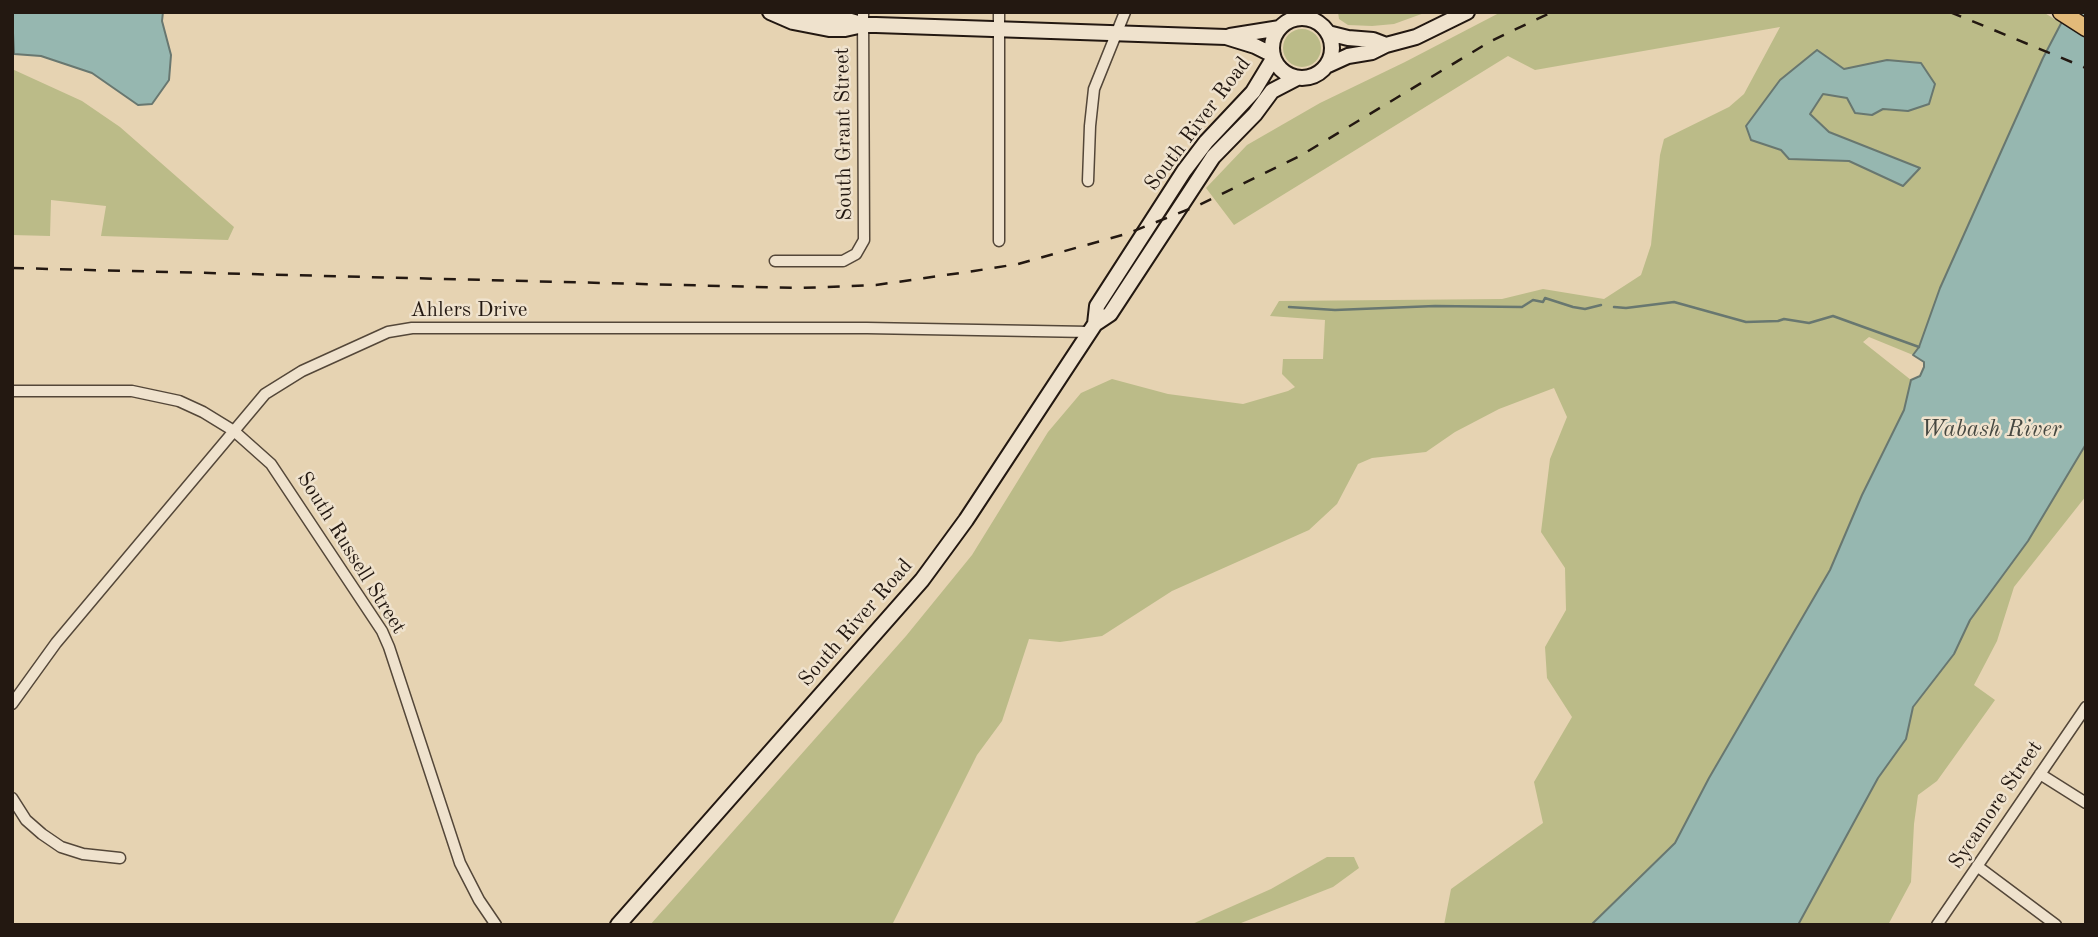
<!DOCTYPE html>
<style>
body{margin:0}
#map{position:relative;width:2098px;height:937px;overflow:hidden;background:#e6d3b2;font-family:"Old Standard TT",serif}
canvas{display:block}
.frame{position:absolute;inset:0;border:14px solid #231811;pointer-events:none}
</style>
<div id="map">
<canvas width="2098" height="937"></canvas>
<div class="frame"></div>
</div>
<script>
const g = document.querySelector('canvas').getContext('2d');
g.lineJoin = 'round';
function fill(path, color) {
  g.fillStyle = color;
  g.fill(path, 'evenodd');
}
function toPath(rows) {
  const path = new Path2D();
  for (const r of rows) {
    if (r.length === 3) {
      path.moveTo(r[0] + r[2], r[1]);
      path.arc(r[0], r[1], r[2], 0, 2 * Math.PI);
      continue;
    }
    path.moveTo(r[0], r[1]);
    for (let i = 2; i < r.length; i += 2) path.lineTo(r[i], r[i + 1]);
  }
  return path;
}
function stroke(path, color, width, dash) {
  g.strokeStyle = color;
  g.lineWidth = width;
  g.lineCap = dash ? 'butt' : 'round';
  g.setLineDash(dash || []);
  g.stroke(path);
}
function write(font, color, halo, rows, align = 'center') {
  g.font = font + ' "Old Standard TT",serif';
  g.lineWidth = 5;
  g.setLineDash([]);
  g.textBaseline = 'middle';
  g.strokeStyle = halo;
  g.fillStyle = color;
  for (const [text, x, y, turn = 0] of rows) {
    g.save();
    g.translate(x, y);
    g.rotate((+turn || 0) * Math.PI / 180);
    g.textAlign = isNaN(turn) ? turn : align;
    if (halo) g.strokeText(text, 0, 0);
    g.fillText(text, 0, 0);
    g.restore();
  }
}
const green = toPath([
 [1338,12,1427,12,1394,24,1372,26,1348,25,1339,19],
 [1501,12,2043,12,2061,23,2043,58,1940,288,1919,347,1913,355,1869,337,1863,342,1911,380,1904,410,1862,495,1833,565,1709,778,1675,844,1591,925,1444,925,1451,889,1543,823,1534,782,1572,717,1547,678,1545,647,1566,610,1565,568,1541,532,1550,459,1567,417,1554,388,1499,409,1455,432,1426,452,1372,458,1358,464,1337,504,1309,530,1172,591,1102,636,1060,642,1029,639,1002,721,977,755,892,925,650,925,906,636,972,555,1048,432,1081,393,1112,379,1168,394,1243,404,1288,391,1295,387,1282,374,1283,359,1323,359,1325,320,1270,316,1279,301,1502,299,1543,289,1604,299,1641,275,1651,245,1660,155,1664,139,1729,107,1744,94,1780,27,1535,70,1508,56,1234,225,1206,188,1247,145,1320,103,1405,62],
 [1887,60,1908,111,1883,109,1872,115,1847,98,1822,94,1810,114,1829,132,1919,168,1903,186,1849,161,1789,159,1781,150,1751,140,1844,70],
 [1302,48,19],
 [12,69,82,101,120,127,234,227,228,240,101,236,106,206,51,200,50,236,12,235],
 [2086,444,2086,496,2014,587,1997,641,1974,685,1995,700,1937,781,1918,795,1914,824,1911,882,1888,925,1798,925,1878,778,1906,739,1913,707,1954,654,1970,620,2028,541],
 [1327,857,1354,857,1359,868,1333,887,1236,925,1190,925,1271,889]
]);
const water = toPath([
 [12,12,163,12,162,21,171,55,169,80,152,104,138,105,92,73,41,56,14,54,12,12],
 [2067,12,2086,12,2086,444,2028,541,1970,620,1954,654,1913,707,1906,739,1878,778,1798,925,1591,925,1675,843,1709,778,1830,570,1862,495,1904,410,1911,380,1920,376,1924,367,1924,362,1913,355,1919,347,1940,288,2043,58,2067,12],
 [1817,50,1844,69,1887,60,1921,63,1935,84,1929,104,1908,111,1883,109,1872,115,1855,113,1847,98,1823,94,1810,114,1829,132,1920,168,1903,186,1849,161,1789,159,1781,150,1751,140,1746,126,1780,80,1817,50]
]);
const stream = toPath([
 [1289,307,1335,310,1435,306,1522,307,1533,300,1543,302,1545,298,1573,307,1585,309,1601,305],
 [1614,307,1626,308,1674,302,1746,322,1778,321,1784,319,1809,323,1833,316,1919,347]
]);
const street = toPath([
 [1088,181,1090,126,1094,89,1125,12],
 [999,241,999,12],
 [775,261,843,261,856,254,864,240,863,12],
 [12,391,132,391,179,401,203,412,234,431,271,464,382,631,389,647,460,863,479,900,496,925],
 [12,704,56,643,265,394,302,371,388,332,412,328,867,328,1089,332],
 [2040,774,2086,803],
 [12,798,26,820,42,834,61,847,83,854,120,858],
 [1977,866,2056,925],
 [1937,925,2086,707]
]);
const secondary = toPath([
 [770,12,793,22,829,29,845,29,863,25,876,25,1226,37,1255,46,1273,55],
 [793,12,844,19,861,24],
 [1302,48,30],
 [1328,33,1348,38,1373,40,1386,45],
 [1230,36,1280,28],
 [1326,66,1348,56,1372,52,1386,45,1416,37,1467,12],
 [1095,324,1097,306,1184,171,1206,142,1253,92,1273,59],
 [618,925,922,580,966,520,1095,324,1110,314,1213,157,1255,114,1272,91,1297,78]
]);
const primary = toPath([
 [2061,12,2086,28]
]);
const rail = toPath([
 [1950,12,2086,68],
 [12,268,800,288,876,285,974,271,1018,264,1126,234,1197,206,1300,156,1491,41,1552,12]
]);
const streetNames = [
 ["South River Road",1198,124,-53],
 ["South Grant Street",844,134,-91],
 ["Ahlers Drive",469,310],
 ["South Russell Street",351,553,58],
 ["South River Road",856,623,-49],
 ["Sycamore Street",1996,805,-56]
];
const waterNames = [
 ["Wabash River",1991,430]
];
fill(green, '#bb8');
fill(water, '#96b7b0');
stroke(water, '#687770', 2);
stroke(stream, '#687770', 2.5);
stroke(street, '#544739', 13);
stroke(secondary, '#231811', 18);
stroke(primary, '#231811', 19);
stroke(street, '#efe2cd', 10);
stroke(secondary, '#efe2cd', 14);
stroke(primary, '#e3ba79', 16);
stroke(rail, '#231811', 2.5, [12, 12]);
write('21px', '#231811', '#efe2cd', streetNames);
write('italic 23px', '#464841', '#efe2cd', waterNames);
</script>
